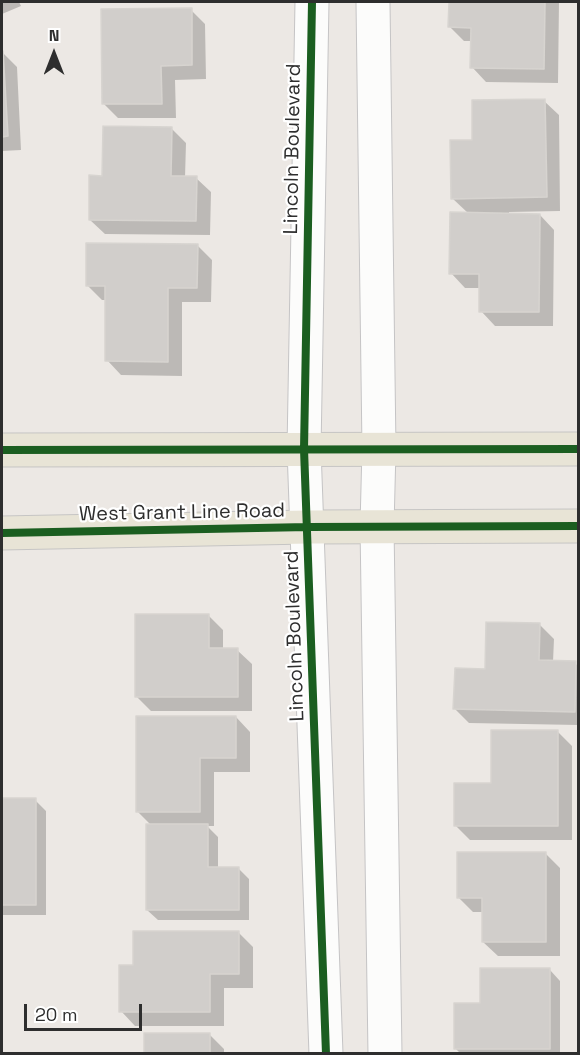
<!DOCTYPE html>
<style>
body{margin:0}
#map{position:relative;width:580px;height:1055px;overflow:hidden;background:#ece8e4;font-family:"Space Grotesk",sans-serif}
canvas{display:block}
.frame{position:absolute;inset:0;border:3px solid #2e2e2e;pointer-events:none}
.north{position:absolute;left:24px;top:24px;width:60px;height:60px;-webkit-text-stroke:4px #fff;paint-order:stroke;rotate:0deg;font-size:16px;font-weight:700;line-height:24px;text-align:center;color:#2e2e2e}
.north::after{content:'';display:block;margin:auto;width:21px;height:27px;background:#2e2e2e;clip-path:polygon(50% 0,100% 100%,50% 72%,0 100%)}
.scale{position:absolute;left:24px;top:1004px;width:118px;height:27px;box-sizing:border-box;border:3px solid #2e2e2e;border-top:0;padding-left:8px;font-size:18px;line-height:21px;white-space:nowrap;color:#2e2e2e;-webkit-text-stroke:4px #fff;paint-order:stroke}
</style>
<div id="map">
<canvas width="580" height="1055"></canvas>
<div class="frame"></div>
<div class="north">N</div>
<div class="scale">20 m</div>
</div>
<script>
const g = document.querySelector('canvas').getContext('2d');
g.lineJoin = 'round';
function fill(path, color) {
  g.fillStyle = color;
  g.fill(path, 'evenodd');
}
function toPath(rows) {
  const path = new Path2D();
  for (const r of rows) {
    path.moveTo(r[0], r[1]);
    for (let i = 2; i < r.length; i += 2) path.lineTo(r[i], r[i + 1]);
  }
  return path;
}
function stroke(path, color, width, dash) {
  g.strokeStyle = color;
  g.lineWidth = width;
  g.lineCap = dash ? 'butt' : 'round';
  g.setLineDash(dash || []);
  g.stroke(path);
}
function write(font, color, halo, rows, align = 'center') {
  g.font = font + ' "Space Grotesk",sans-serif';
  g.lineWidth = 4.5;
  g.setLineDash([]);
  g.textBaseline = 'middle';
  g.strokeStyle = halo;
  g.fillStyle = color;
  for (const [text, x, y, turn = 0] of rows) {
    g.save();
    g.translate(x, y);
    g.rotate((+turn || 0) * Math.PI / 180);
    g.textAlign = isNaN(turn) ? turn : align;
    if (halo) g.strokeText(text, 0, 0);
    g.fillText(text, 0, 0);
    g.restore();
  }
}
const shadow = toPath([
 [2,2,19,2,21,6,2,14],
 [450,2,559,2,558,83,486,82,472,67,472,41,464,41,450,27],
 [191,10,205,24,206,79,175,80,176,118,118,118,104,104],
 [2,52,17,67,21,150,2,151],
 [544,101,559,115,560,211,509,212,509,215,540,215,554,230,553,326,495,326,481,311,481,288,465,288,451,273,469,214,452,198,474,142],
 [171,128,186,143,185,178,196,178,211,192,210,235,105,234,90,220,104,177],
 [197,245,212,260,211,302,182,302,182,376,121,375,107,360,107,300,102,300,88,286],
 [208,615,223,630,223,650,237,650,252,664,252,711,151,711,136,696],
 [539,624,554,639,553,662,575,663,578,666,578,725,469,723,455,709,487,670],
 [236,717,250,732,250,772,214,772,214,826,207,826,218,837,218,868,238,868,249,879,249,920,158,920,147,910,152,826,137,811],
 [558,732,572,746,572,840,470,840,455,825,493,784],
 [2,800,35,800,46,811,46,915,2,915],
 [545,853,560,868,560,956,498,956,483,942,483,912,473,912,458,897],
 [239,933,253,947,253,988,224,988,224,1026,135,1026,121,1011,135,966],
 [550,970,560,981,560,1054,461,1054,455,1048,482,1005],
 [209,1034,224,1049,224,1054,146,1054]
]);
const building = toPath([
 [449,2,545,2,544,69,470,68,471,28,448,27,449,2],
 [192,8,192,65,161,66,162,104,102,104,101,9,192,8],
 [2,51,3,51,8,136,2,137,2,51],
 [545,99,547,197,451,199,450,140,472,140,472,100,545,99],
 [103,126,172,127,171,176,197,176,196,221,89,220,89,175,102,176,103,126],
 [450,212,540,214,539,312,479,312,479,274,449,274,450,212],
 [86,243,198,244,197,288,168,288,168,362,105,361,105,286,86,286,86,243],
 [135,614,209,614,209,648,238,648,238,697,135,697,135,614],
 [486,622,540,623,539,660,576,661,575,712,453,709,455,668,485,669,486,622],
 [136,716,236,716,236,758,200,758,200,812,136,812,136,716],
 [491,730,558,730,558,826,454,826,454,783,491,783,491,730],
 [2,798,36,798,36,905,2,905,2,798],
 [146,824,208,824,208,867,239,867,239,910,146,910,146,824],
 [457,852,546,852,546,942,482,942,482,898,457,898,457,852],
 [133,931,239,931,239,974,210,974,210,1012,119,1012,119,965,133,965,133,931],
 [480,968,550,968,550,1049,454,1049,454,1003,480,1003,480,968],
 [144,1033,210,1033,210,1054,144,1054,144,1033]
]);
const street = toPath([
 [373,2,379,449],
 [304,449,312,2]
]);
const secondary = toPath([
 [304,449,326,1054],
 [379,449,377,526,385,1054]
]);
const primary = toPath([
 [2,450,578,449],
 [2,533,308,527,578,526]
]);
const cycleway = toPath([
 [312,2,304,449,326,1054],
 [2,450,578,449],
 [2,533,308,527,578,526]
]);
const streetNames = [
 ["Lincoln Boulevard",293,149,-89],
 ["West Grant Line Road",182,513,-1],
 ["Lincoln Boulevard",295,636,-92]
];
fill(shadow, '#0003');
fill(building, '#d1cecb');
stroke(building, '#d7d4d0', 1.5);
stroke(street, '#c5c4c5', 35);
stroke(secondary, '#c5c4c5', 35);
stroke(primary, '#c6c5c4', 35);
stroke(street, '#fcfcfb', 33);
stroke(secondary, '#fcfcfb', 33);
stroke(primary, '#e8e4d6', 33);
stroke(cycleway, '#1b5e20', 8);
write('20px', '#2e2e2e', '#fff', streetNames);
</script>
